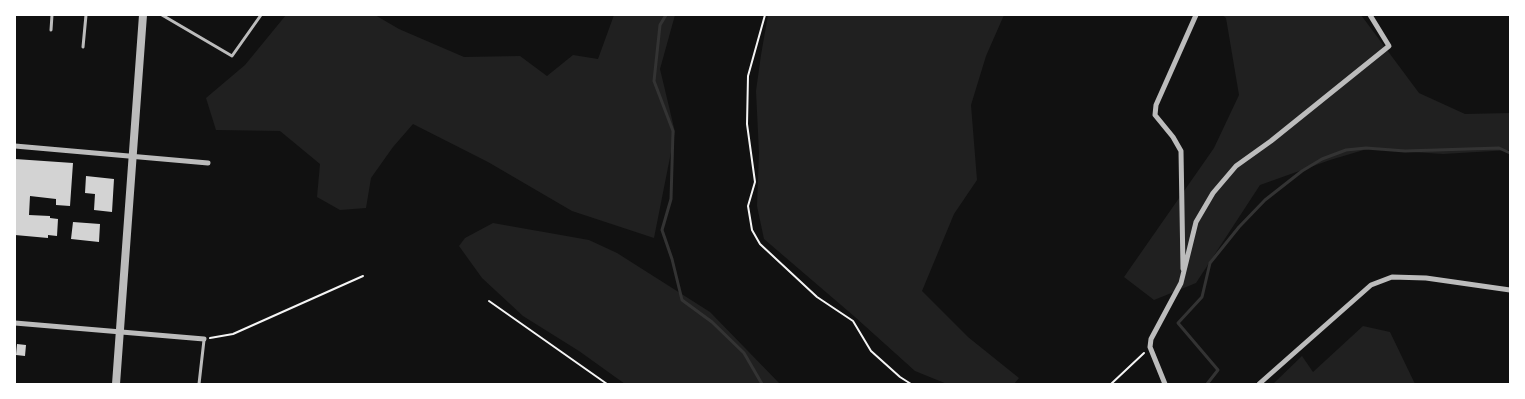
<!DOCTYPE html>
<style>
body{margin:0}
#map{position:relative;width:1525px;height:399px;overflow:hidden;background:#111;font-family:"IBM Plex Sans",sans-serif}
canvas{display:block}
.frame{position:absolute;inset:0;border:16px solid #fff;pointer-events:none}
</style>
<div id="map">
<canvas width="1525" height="399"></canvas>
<div class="frame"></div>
</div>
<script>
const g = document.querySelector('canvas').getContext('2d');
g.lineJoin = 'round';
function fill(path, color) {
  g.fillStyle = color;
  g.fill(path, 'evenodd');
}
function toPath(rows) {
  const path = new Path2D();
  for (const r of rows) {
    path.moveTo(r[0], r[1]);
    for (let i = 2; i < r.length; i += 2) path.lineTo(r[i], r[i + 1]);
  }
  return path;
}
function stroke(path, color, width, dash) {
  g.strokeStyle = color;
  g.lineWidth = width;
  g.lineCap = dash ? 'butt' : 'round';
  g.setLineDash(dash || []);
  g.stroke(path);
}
const green = toPath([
 [286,15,375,15,399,29,464,57,520,56,547,76,573,55,598,59,614,15,675,15,660,69,675,132,654,238,572,211,488,162,413,124,393,147,371,178,366,208,340,210,317,197,320,164,280,131,216,130,206,98,245,65],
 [768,15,1004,15,986,56,971,105,977,180,954,214,922,291,968,337,1019,378,1014,384,947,384,915,371,855,317,764,239,757,206,759,153,756,91,761,55],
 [1222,15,1361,15,1419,93,1465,114,1510,113,1510,150,1443,154,1367,149,1330,160,1260,185,1196,283,1154,300,1124,277,1214,148,1239,95,1226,18],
 [493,223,589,240,617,253,710,312,780,384,625,384,579,351,523,316,482,278,459,246,465,238],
 [1363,326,1390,332,1415,384,1273,384,1302,356,1313,372]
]);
const stream = toPath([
 [666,15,660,25,654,81,673,131,671,199,662,230,672,259,682,300,712,322,744,353,762,384],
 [1207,384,1218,370,1178,323,1202,297,1210,263,1239,227,1265,200,1302,171,1322,159,1346,150,1366,148,1405,151,1499,148,1510,153]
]);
const building = toPath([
 [15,159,73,163,70,206,56,205,56,199,30,196,29,215,50,216,50,218,58,219,57,236,48,235,48,238,15,235],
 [86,176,114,179,112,212,94,210,95,194,85,193],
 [73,222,100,224,99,242,71,239],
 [17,344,26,345,25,356,16,355]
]);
const path = toPath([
 [765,15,748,76,747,124,755,182,748,206,752,230,760,244,817,297,853,321,871,351,900,377,911,384],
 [489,301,607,384],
 [210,338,233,334,363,276],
 [1111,384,1144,353]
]);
const service = toPath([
 [162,15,232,56,261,15],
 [51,30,52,15],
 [83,47,86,15],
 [199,384,204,340]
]);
const minor = toPath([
 [15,146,208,163],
 [1183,269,1181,151,1173,137,1155,115,1156,105,1196,15],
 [15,323,204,339],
 [1165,384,1150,347,1151,339,1181,283,1196,222,1213,193,1236,166,1271,141,1389,46,1370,15],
 [1259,384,1371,285,1392,277,1426,278,1510,290]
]);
const tertiary = toPath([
 [116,384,143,15]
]);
fill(green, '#202020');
stroke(stream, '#333', 3);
fill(building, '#d3d3d3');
stroke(path, '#f5f5f5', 2);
stroke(service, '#bcbcbc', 3);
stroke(minor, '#bcbcbc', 5);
stroke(tertiary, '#bcbcbc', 8);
</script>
